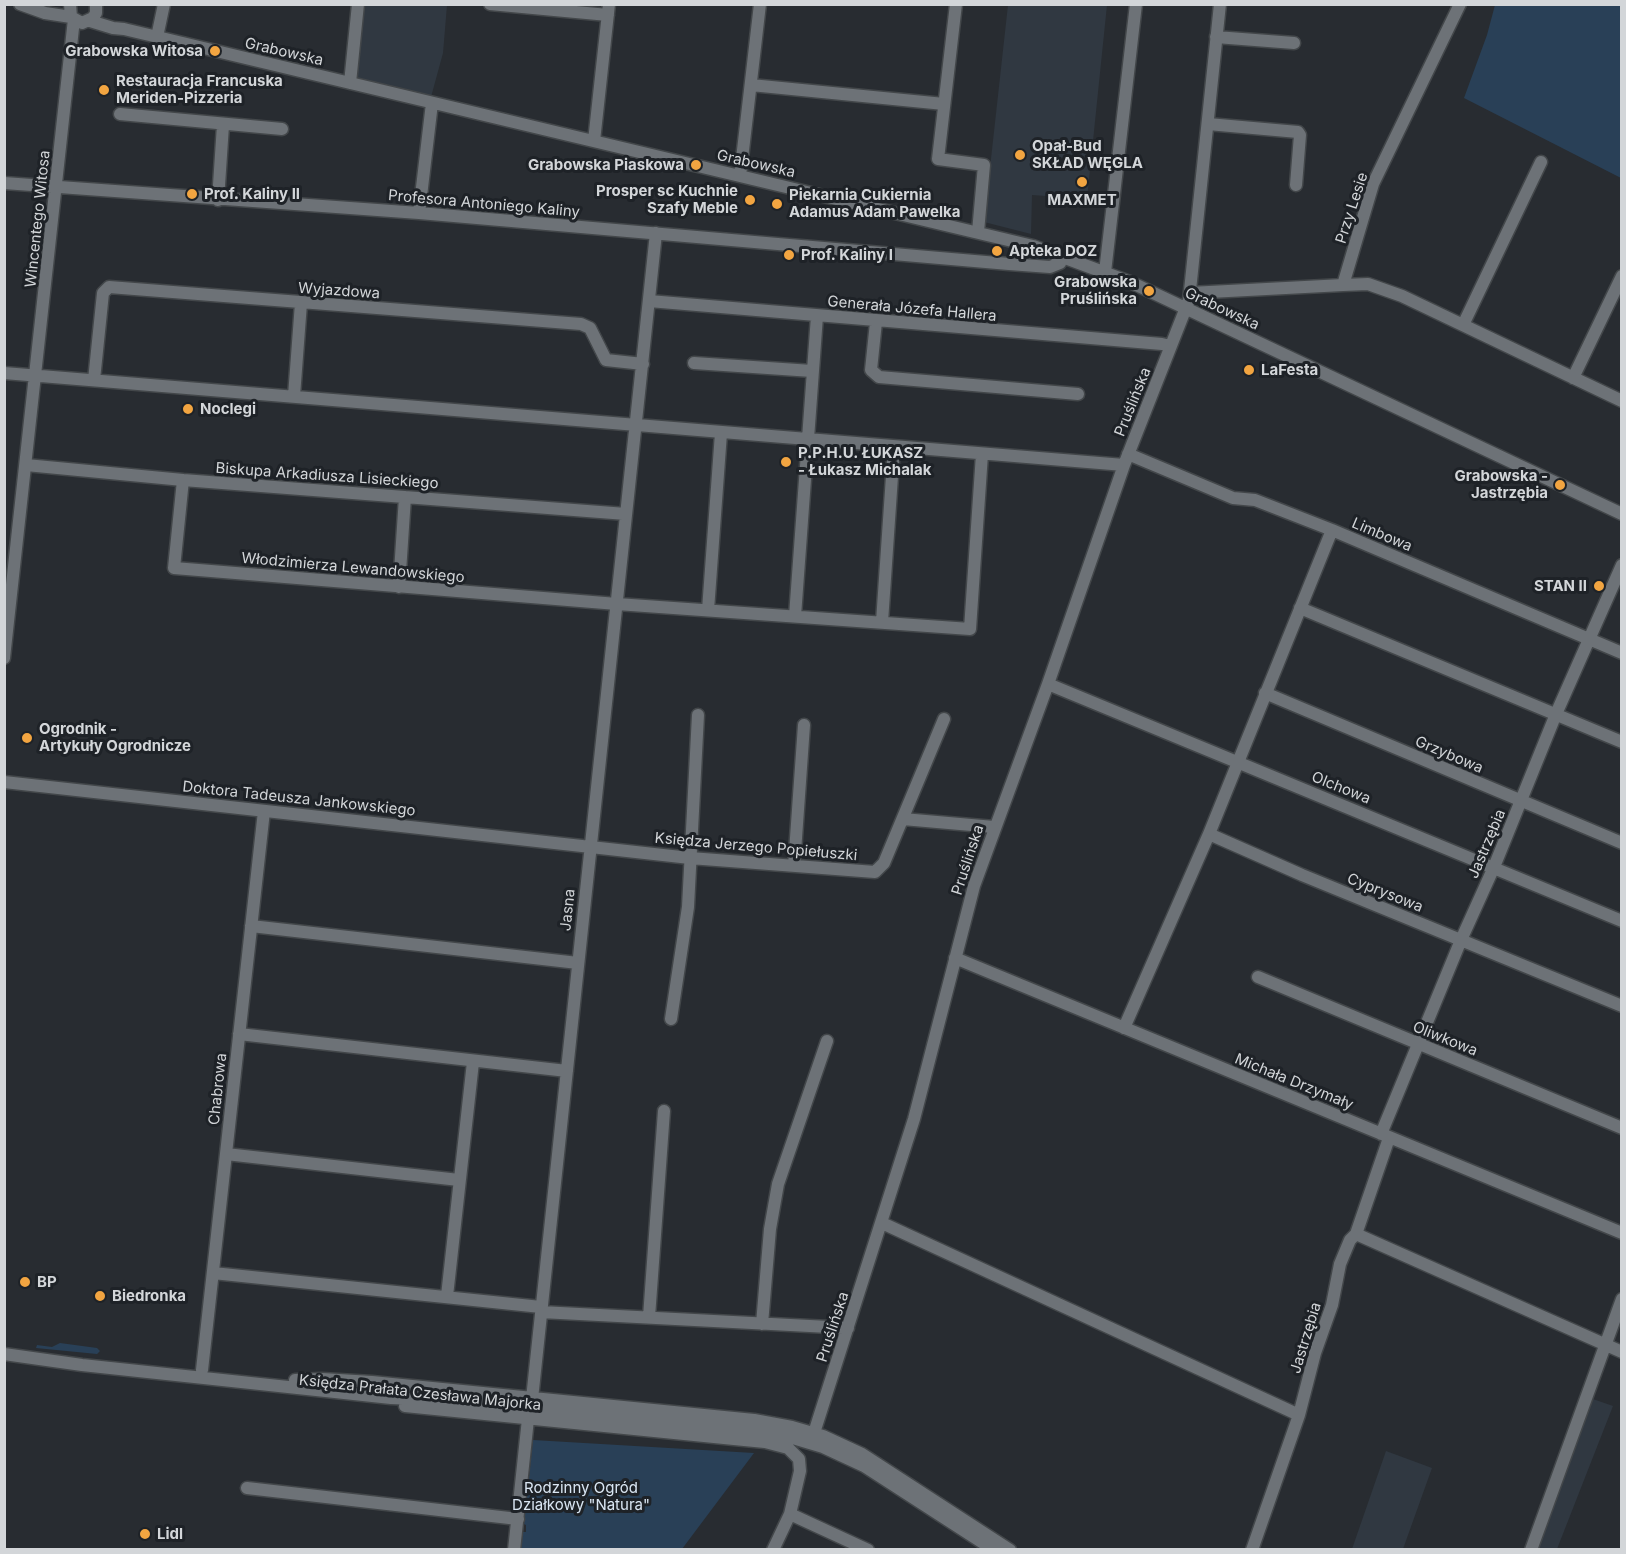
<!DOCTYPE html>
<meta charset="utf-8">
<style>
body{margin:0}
#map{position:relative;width:1626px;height:1554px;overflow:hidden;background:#282c31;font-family:Inter,sans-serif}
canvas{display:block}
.frame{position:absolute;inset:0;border:6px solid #d3d6d9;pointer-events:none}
</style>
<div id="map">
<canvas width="1626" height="1554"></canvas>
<div class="frame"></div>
</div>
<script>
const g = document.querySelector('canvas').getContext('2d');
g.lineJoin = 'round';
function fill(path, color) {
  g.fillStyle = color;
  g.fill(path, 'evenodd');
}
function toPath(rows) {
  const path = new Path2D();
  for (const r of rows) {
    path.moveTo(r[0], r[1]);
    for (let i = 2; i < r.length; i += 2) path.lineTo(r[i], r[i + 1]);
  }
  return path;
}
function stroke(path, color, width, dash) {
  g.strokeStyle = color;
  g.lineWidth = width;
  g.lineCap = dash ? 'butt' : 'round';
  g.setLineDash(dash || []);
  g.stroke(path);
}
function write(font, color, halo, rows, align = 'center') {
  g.font = font + ' Inter,sans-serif';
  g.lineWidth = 6;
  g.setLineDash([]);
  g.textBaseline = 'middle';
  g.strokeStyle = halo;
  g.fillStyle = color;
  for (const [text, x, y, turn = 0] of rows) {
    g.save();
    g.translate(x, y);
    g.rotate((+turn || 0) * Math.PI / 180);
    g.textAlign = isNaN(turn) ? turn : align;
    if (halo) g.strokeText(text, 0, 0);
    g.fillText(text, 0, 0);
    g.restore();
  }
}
const built = toPath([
 [362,5,447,5,443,53,431,97,354,81],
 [1008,5,1107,5,1087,199,1032,195,1031,234,984,222],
 [1590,1398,1613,1406,1557,1549,1536,1550],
 [1386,1451,1432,1468,1403,1549,1352,1549]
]);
const green = toPath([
 [1495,5,1621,5,1621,178,1464,98,1487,35],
 [1019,247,1052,259,1052,262,1016,259,1016,249],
 [60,1343,97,1348,100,1351,97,1354,36,1348,37,1345,52,1347],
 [533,1440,754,1453,682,1549,521,1549,523,1532,526,1532,526,1525,524,1524]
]);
const minor = toPath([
 [20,4,45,13,71,17],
 [70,4,71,17,82,23,93,18,96,13,96,4],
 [490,4,608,15],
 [956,4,938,159,984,165,978,232],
 [90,21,113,28,124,29,1033,246,1130,282,1622,514],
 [157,37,164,4],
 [1216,37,1294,43],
 [350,83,358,4],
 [751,85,944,104],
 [120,114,282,129],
 [1208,124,1298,132,1300,135,1296,185],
 [594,141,609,4],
 [740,176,760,4],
 [4,183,419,213,1009,264,1050,267,1060,263,1064,256],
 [218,200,223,125],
 [419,213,432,103],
 [1105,272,1136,4],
 [1343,285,1368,284,1402,296,1622,401],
 [1190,293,1343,285,1373,184,1460,4],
 [649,301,1162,344,1171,346],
 [876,322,871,370,879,377,1078,394],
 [1463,325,1541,162],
 [694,363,812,371],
 [4,373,1124,465],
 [1573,378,1622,276],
 [94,380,103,293,109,287,581,324,590,328,606,360,643,364],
 [294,396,301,303],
 [1128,454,1233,498,1255,500,1332,530,1622,653],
 [26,465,183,480,626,514],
 [183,480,174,568,617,604,970,629,982,454],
 [1332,530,1209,834,1302,875,1622,1006],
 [399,587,405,497],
 [1300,608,1622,742],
 [708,610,721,433],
 [795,616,817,316],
 [882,622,894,447],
 [4,658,74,19],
 [1048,684,1622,921],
 [1265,693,1622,843],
 [4,782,690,858,875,872,884,863,944,719],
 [903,819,994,827],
 [794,866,804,725],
 [251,926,578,963],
 [955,958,1622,1233],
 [1258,977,1622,1128],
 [671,1019,688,907,698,715],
 [1124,1028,1209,834],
 [239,1034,567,1071],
 [1381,1134,1461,940,1494,867,1556,714,1622,565],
 [226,1154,459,1180],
 [882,1223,1299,1415],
 [1356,1234,1622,1352],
 [213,1273,541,1307],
 [447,1296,473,1062],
 [541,1312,848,1328],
 [649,1317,664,1111],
 [762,1324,770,1229,778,1184,827,1041],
 [4,1354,82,1365,391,1398,439,1400,745,1430,786,1436,823,1447,864,1466,994,1550],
 [202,1370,264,811],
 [295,1380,322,1379,372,1382,754,1420,792,1427,823,1436,862,1454,1010,1550],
 [532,1399,656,233],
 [405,1406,734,1439,765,1442,788,1448,799,1459,800,1471,790,1514,773,1550],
 [814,1433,914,1119,974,886,1048,684,1124,465,1189,300,1220,4],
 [247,1488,518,1519],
 [790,1514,868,1550],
 [514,1550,528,1419],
 [1252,1550,1299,1415,1315,1353,1332,1305,1340,1264,1350,1240,1356,1234,1389,1138],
 [1531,1550,1622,1299]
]);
const markers = [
 [215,51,6,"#f2a541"],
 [104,90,6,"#f2a541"],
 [1020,155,6,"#f2a541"],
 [696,165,6,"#f2a541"],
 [1082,182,6,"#f2a541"],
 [192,194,6,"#f2a541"],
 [750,200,6,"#f2a541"],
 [777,204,6,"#f2a541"],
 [997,251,6,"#f2a541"],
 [789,255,6,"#f2a541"],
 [1149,291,6,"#f2a541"],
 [1249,370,6,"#f2a541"],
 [188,409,6,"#f2a541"],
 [786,462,6,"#f2a541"],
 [1560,485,6,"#f2a541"],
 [1599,586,6,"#f2a541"],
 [27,738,6,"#f2a541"],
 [25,1282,6,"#f2a541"],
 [100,1296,6,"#f2a541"],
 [145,1534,6,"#f2a541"]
];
const poiNames = [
 ["Grabowska Witosa",203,51,"right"],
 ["Restauracja Francuska",116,81],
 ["Meriden-Pizzeria",116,98],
 ["Opał-Bud",1032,146],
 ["SKŁAD WĘGLA",1032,163],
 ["Grabowska Piaskowa",684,165,"right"],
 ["Prosper sc Kuchnie",738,191,"right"],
 ["Szafy Meble",738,208,"right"],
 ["Prof. Kaliny II",204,194],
 ["Piekarnia Cukiernia",789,195],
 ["Adamus Adam Pawelka",789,212],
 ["MAXMET",1082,200,"center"],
 ["Apteka DOZ",1009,251],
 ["Prof. Kaliny I",801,255],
 ["Grabowska",1137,282,"right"],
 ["Pruślińska",1137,299,"right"],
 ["LaFesta",1261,370],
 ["Noclegi",200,409],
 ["P.P.H.U. ŁUKASZ",798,453],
 ["- Łukasz Michalak",798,470],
 ["Grabowska -",1548,476,"right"],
 ["Jastrzębia",1548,493,"right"],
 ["STAN II",1587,586,"right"],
 ["Ogrodnik -",39,729],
 ["Artykuły Ogrodnicze",39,746],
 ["BP",37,1282],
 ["Biedronka",112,1296],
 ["Lidl",157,1534]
];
const streetNames = [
 ["Grabowska",284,52,13],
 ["Grabowska",756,164,13],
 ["Profesora Antoniego Kaliny",484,204,5],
 ["Przy Lesie",1352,208,-72],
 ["Wincentego Witosa",38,219,-84],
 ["Wyjazdowa",339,291,4],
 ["Generała Józefa Hallera",912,309,5],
 ["Grabowska",1222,309,25],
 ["Pruślińska",1133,402,-68],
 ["Biskupa Arkadiusza Lisieckiego",327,476,4],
 ["Limbowa",1382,535,23],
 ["Włodzimierza Lewandowskiego",353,568,5],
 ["Grzybowa",1449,755,23],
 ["Olchowa",1341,788,22],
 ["Doktora Tadeusza Jankowskiego",299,799,6],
 ["Jastrzębia",1487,844,-67],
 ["Księdza Jerzego Popiełuszki",756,847,5],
 ["Pruślińska",968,860,-72],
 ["Cyprysowa",1385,893,22],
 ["Jasna",568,910,-84],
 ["Oliwkowa",1445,1039,22],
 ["Michała Drzymały",1294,1082,22],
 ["Chabrowa",218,1089,-84],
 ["Pruślińska",833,1327,-72],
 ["Jastrzębia",1306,1338,-73],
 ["Księdza Prałata Czesława Majorka",420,1393,6]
];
const parkNames = [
 ["Rodzinny Ogród",581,1488],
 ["Działkowy \"Natura\"",581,1505]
];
fill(built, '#303841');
fill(green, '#294057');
stroke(minor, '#43474a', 15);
stroke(minor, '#6d7277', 12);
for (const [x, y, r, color] of markers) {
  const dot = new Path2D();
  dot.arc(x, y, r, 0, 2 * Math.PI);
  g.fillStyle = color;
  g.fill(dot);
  stroke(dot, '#1e2227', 2);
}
write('bold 15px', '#d3d6d9', '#1e2227', poiNames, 'left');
write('15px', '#d3d6d9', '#1e2227', streetNames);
write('15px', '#dae6f3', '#1e2227', parkNames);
</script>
